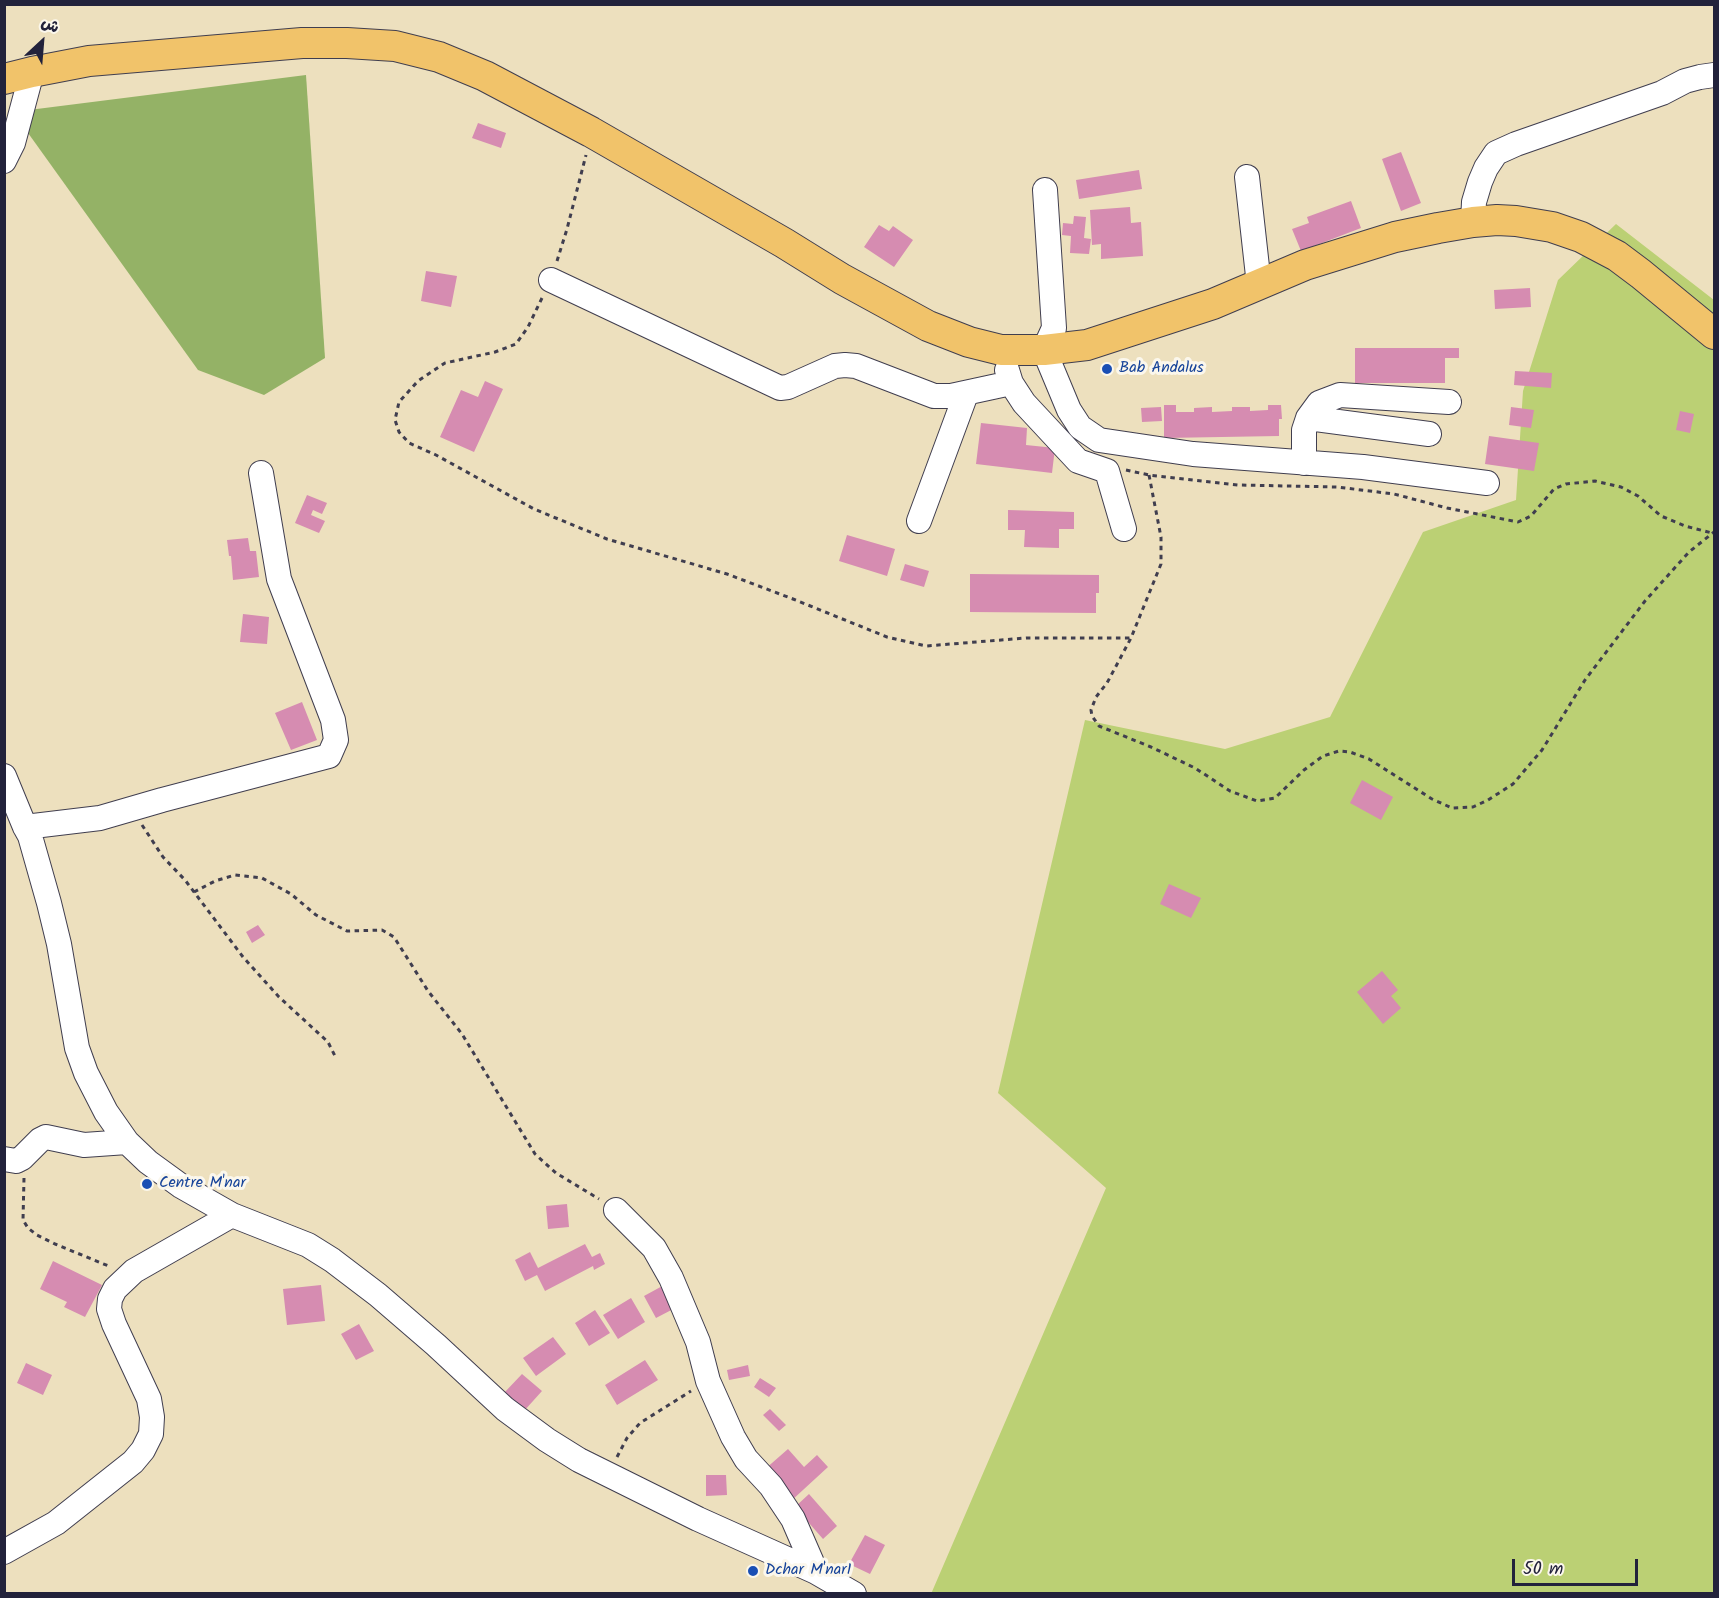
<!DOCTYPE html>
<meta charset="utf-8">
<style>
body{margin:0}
#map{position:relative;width:1719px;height:1598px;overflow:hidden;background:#ede0be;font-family:Kalam,"Playpen Sans Arabic",sans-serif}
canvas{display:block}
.frame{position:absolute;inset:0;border:6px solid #22223b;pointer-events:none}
.north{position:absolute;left:12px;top:12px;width:60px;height:60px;-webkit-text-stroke:4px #fbf7ec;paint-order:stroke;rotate:26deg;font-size:16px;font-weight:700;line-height:24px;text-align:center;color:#22223b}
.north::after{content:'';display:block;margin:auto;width:21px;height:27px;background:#22223b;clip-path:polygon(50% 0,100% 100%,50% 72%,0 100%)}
.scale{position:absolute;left:1512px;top:1559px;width:126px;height:27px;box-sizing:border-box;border:3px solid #22223b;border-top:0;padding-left:8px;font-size:18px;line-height:21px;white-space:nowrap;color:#22223b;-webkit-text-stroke:4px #fbf7ec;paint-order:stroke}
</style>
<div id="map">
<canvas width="1719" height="1598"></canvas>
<div class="frame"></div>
<div class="north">ش</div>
<div class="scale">50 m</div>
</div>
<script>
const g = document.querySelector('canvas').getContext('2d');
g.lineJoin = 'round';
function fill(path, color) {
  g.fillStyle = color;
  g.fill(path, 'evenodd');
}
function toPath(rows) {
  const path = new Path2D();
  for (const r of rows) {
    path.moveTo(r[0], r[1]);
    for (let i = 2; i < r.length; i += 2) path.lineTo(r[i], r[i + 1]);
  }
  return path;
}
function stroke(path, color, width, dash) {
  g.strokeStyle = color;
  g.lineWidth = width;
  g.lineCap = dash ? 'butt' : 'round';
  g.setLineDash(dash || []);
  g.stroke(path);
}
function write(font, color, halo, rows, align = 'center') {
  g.font = font + ' Kalam,sans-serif';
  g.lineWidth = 6;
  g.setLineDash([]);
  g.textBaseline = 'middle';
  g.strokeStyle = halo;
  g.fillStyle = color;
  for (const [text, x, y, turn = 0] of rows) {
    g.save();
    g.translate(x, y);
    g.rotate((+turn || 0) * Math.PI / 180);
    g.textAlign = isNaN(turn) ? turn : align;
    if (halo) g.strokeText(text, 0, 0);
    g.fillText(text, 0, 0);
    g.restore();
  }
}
const green = toPath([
 [1616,224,1714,300,1714,1593,931,1594,1106,1188,998,1093,1085,720,1225,749,1330,717,1423,532,1516,500,1523,391,1558,280]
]);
const forest = toPath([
 [306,75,325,358,264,395,198,370,13,112]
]);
const building = toPath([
 [478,123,506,133,501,148,472,138],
 [1401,152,1421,203,1401,211,1382,159],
 [1139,170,1142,189,1079,199,1076,180],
 [1351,201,1361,228,1301,251,1292,229,1309,223,1307,217],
 [1130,207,1131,223,1141,222,1143,256,1101,259,1101,244,1092,245,1090,210],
 [1074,216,1086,217,1084,238,1091,239,1089,254,1070,253,1071,236,1062,235,1063,223,1073,224],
 [879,225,889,231,893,226,913,240,894,267,864,247],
 [426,271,457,276,451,307,421,301],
 [1530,288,1531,307,1495,309,1494,290],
 [1355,348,1459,348,1459,358,1445,358,1445,383,1355,383],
 [1515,371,1552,373,1551,388,1514,385],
 [485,381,503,389,474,452,440,437,461,390,478,397],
 [1164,405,1176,405,1176,412,1194,412,1194,408,1212,407,1212,412,1232,411,1232,407,1250,407,1250,411,1268,410,1268,405,1281,405,1282,419,1279,419,1279,436,1164,438],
 [1161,407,1162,421,1142,422,1141,408],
 [1511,407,1534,410,1531,428,1509,425],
 [1680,411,1694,414,1690,433,1676,430],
 [981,423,1027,428,1026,445,1055,448,1052,473,976,464],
 [1489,436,1539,443,1534,471,1485,464],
 [307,495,327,503,322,514,313,510,311,515,325,521,319,533,295,523],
 [1008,510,1074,512,1074,529,1059,529,1059,548,1024,547,1025,530,1008,530],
 [847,535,895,549,887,576,839,561],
 [248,538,250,551,256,551,259,577,233,580,231,556,229,556,227,540],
 [905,564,929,571,924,587,900,580],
 [970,574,1099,575,1099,593,1096,593,1096,613,970,612],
 [243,614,269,617,267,644,240,642],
 [302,702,317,740,291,750,275,713],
 [1362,780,1393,797,1381,820,1350,803],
 [1169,884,1201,898,1191,918,1160,904],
 [258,925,265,935,252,943,246,932],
 [1382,971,1398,990,1391,996,1401,1008,1383,1024,1357,992],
 [567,1204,569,1227,548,1229,546,1206],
 [585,1244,592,1257,600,1253,605,1264,594,1270,593,1266,545,1291,537,1275,525,1281,515,1260,530,1252,538,1268],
 [53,1261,102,1285,85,1317,64,1307,67,1302,40,1289],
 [666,1284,679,1306,656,1318,644,1296],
 [321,1285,325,1321,287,1325,283,1289],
 [631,1298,645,1322,618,1339,603,1315],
 [595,1310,610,1333,589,1346,575,1323],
 [359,1324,374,1351,356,1360,341,1334],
 [553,1337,566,1354,536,1376,523,1358],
 [645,1360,658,1380,617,1405,605,1385],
 [26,1363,52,1375,43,1395,17,1383],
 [748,1365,750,1376,729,1380,727,1370],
 [522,1374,542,1391,524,1411,504,1393],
 [760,1378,776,1388,769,1397,754,1387],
 [770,1409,786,1425,779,1431,763,1415],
 [788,1449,804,1467,817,1455,828,1467,791,1501,764,1470],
 [706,1475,726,1475,727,1495,706,1496],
 [809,1494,837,1526,823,1539,795,1507],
 [865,1535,885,1545,870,1574,849,1564]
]);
const path = toPath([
 [557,261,567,229,586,155],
 [542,298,528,327,516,344,495,352,445,363,418,381,399,402,395,420,399,432,409,443,436,455,534,509,607,539,727,574,793,599,887,637,926,646,1026,638,1131,638],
 [1126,470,1149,475,1238,485,1337,487,1394,494,1447,508,1518,522,1531,516,1554,489,1566,484,1595,481,1621,487,1638,496,1661,516,1685,526,1712,533],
 [1149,475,1161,537,1161,564,1131,638,1107,683,1096,697,1091,710,1092,716,1099,726,1151,747,1195,768,1230,791,1257,801,1275,798,1304,770,1323,756,1339,751,1350,752,1369,759,1432,799,1452,808,1473,807,1488,800,1513,784,1542,750,1585,680,1645,601,1689,552,1714,532],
 [142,825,163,857,185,880,243,957,279,997,328,1042,335,1056],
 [194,892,215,881,235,875,262,878,291,894,316,915,347,931,382,930,394,937,428,991,462,1034,535,1154,556,1173,599,1199],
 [24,1178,23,1220,28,1228,37,1235,55,1244,111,1267],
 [617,1457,627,1438,640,1423,691,1391]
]);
const minor = toPath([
 [4,161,13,143,32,72],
 [1247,177,1259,285],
 [1045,190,1054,328,1044,350,1069,410,1080,427,1099,440,1193,454,1363,467,1487,483],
 [1473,222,1474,202,1480,182,1486,168,1496,153,1516,144,1662,93,1685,81,1700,77,1714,75],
 [551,280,780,388,788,387,835,366,845,365,856,366,934,396,951,396,1011,383],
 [1007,370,1011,383,1024,403,1078,461,1107,471,1124,529],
 [1308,418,1429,434],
 [1304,463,1304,430,1308,418,1319,403,1340,395,1449,402],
 [919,521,966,394],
 [4,776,25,827,30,836,49,903,59,944,77,1048,86,1073,106,1112,127,1142,148,1162,181,1186,232,1215,308,1245,332,1260,378,1295,436,1345,505,1409,547,1440,579,1460,698,1519,816,1572,854,1594],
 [25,827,100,818,162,800,329,756,336,740,333,720,279,579,261,473],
 [4,1159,16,1161,22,1158,40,1140,46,1137,84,1145,127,1142],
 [616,1210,654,1248,671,1278,698,1342,708,1381,733,1437,746,1459,771,1486,793,1519,816,1572],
 [4,1552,56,1523,133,1462,143,1450,151,1434,152,1417,149,1399,114,1324,109,1309,110,1299,115,1289,134,1271,232,1215]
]);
const major = toPath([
 [4,79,32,72,89,61,302,43,347,43,395,46,439,57,485,76,591,132,784,243,842,279,928,326,969,342,1001,350,1044,350,1087,345,1213,304,1305,265,1395,237,1438,228,1473,222,1497,220,1516,221,1552,227,1581,237,1617,256,1641,274,1714,334]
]);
const markers = [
 [1107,369,6,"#1a4fb4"],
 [147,1184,6,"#1a4fb4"],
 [753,1571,6,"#1a4fb4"]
];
const transitNames = [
 ["Bab Andalus",1119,369],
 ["Centre M'nar",159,1184],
 ["Dchar M'nar1",765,1571]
];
fill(green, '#bbd074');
fill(forest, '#94b266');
fill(building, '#d68cb1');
stroke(minor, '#403e4f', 26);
stroke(major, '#403e4f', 32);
stroke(path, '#403e4f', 3, [4.5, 4.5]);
stroke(minor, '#fff', 24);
stroke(major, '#f1c36a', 30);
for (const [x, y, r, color] of markers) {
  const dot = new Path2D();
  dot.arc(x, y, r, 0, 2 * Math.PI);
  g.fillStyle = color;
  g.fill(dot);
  stroke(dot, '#fbf7ec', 2);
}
write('16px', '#164399', '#fbf7ec', transitNames, 'left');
</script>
